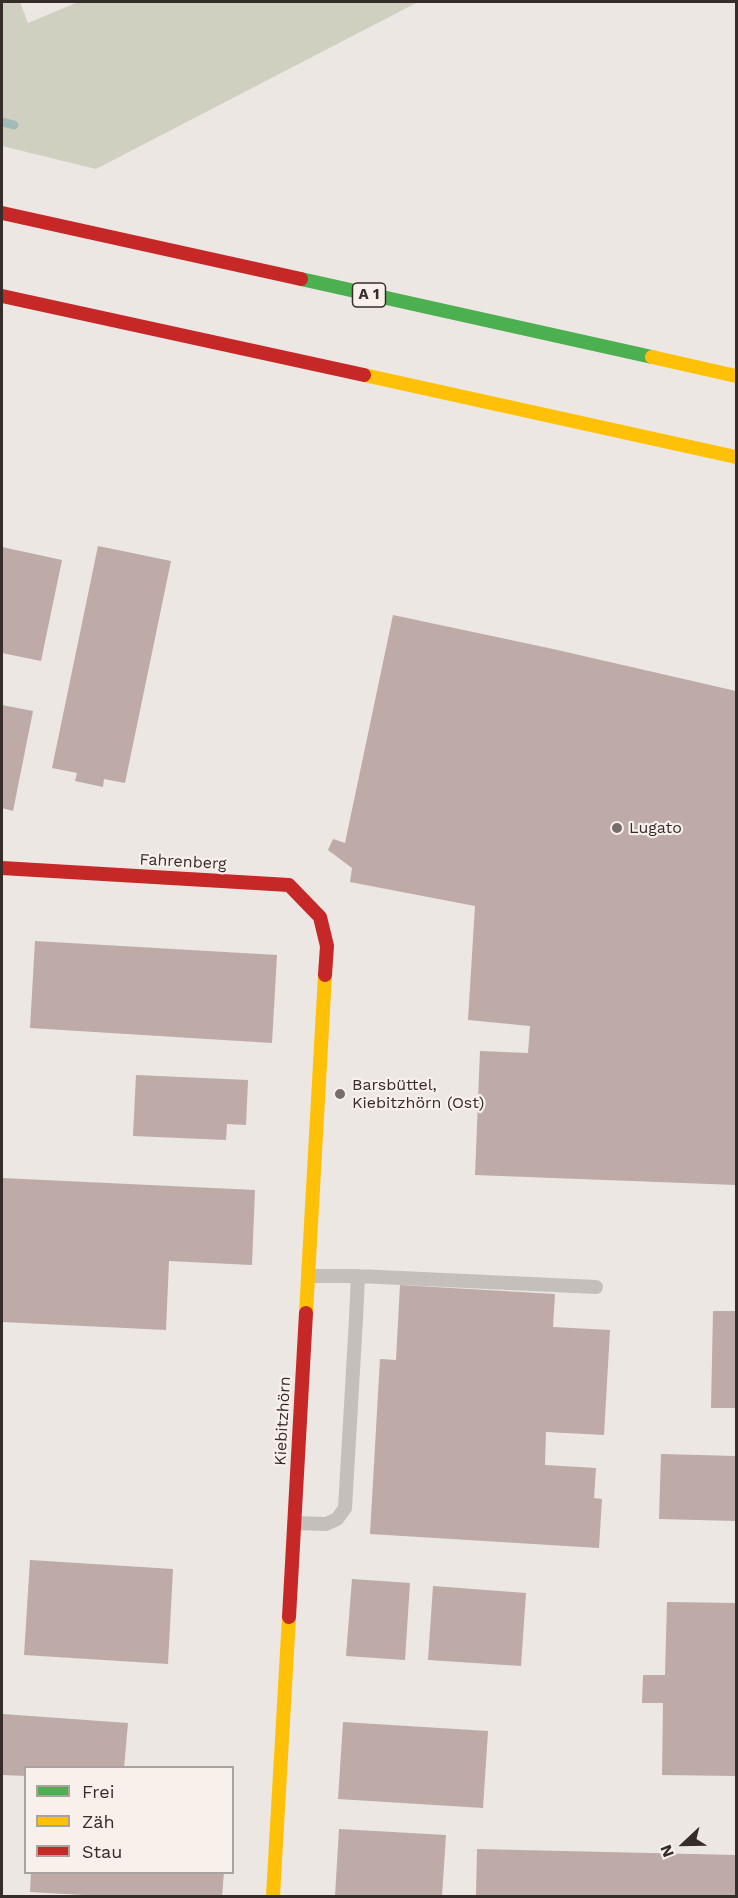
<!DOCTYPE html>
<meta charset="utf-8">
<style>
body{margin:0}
#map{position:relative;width:738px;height:1898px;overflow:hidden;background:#ece7e3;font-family:"Work Sans",sans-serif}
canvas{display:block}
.frame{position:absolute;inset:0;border:3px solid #362c2a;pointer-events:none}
.legend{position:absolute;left:24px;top:1766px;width:210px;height:108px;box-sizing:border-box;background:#f8f0eb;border:2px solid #aaa29e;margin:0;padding:8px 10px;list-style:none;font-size:18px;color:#362c2a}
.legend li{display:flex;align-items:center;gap:12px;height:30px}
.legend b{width:30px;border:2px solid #aaa29e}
.north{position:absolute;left:654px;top:1814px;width:60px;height:60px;-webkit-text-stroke:4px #f8f0eb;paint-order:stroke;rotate:248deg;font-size:16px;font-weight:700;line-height:24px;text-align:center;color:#362c2a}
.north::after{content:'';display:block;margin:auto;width:21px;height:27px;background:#362c2a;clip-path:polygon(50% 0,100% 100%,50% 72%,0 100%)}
</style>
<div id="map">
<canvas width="738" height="1898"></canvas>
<div class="frame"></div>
<ul class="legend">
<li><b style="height:8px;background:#4caf50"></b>Frei</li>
<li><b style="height:8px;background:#ffc107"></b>Zäh</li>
<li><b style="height:8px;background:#c62828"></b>Stau</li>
</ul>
<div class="north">N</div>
</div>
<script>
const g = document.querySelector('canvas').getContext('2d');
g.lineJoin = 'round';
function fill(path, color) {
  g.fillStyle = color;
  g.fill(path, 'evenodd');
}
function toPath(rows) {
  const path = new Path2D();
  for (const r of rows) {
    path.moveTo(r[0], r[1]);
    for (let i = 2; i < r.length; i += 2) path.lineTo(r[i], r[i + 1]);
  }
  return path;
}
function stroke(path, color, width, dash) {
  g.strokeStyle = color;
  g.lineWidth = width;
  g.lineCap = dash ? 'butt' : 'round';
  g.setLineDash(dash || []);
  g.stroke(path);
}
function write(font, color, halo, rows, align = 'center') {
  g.font = font + ' "Work Sans",sans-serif';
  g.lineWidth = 4.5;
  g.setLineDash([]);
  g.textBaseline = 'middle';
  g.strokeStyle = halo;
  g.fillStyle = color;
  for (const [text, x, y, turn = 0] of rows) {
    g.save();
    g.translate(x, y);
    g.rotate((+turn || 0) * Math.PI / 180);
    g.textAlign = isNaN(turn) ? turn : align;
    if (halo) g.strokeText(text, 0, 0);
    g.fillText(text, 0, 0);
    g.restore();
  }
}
const green = toPath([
 [2,2,20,2,28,23,78,2,418,2,96,169,2,146]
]);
const stream = toPath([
 [2,122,14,125]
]);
const building = toPath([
 [98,546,171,561,125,783,104,779,103,787,75,781,77,773,52,768],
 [2,547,62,560,41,661,2,653],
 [393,615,553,649,736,691,736,1185,475,1175,480,1051,528,1053,530,1026,468,1020,475,906,350,882,352,868,328,850,333,839,345,843],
 [2,705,33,711,13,811,2,808],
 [35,941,277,955,272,1043,30,1028],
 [136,1075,248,1080,246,1125,227,1124,226,1140,133,1136],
 [2,1178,255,1190,252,1265,169,1261,166,1330,2,1322],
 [400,1285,555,1294,553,1327,610,1330,604,1435,546,1432,545,1465,596,1468,594,1498,602,1499,599,1548,370,1534,380,1359,396,1360],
 [713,1311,736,1311,736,1408,711,1408],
 [661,1454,736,1456,736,1521,659,1519],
 [30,1560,173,1569,168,1664,24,1655],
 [352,1579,410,1583,405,1660,346,1656],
 [433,1586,526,1593,521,1666,428,1660],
 [667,1602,736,1603,736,1776,662,1775,663,1703,642,1703,643,1675,665,1675],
 [3,1714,128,1723,124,1768,26,1768,26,1776,2,1775],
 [343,1722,488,1731,483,1808,338,1799],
 [339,1829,446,1835,442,1896,335,1896],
 [477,1849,736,1855,736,1896,476,1896],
 [31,1872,224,1872,222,1896,101,1896,30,1892]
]);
const lane = toPath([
 [358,1276,596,1287],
 [294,1523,326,1524,337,1519,345,1508,356,1319,358,1276,309,1276]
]);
const fast = toPath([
 [301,279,652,357]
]);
const slow = toPath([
 [652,357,736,376],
 [364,375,736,457],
 [306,1313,325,975],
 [273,1896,289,1617]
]);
const jam = toPath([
 [2,213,301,279],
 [2,296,364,375],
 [2,868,289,885,320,917,327,946,325,975],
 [289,1617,306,1313]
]);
const markers = [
 [617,828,6,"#766d6b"],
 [340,1094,6,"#766d6b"]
];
const shields = [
 [369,295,33]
];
const shieldNames = [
 ["A 1",369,295]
];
const poiNames = [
 ["Lugato",629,828],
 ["Barsbüttel,",352,1085],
 ["Kiebitzhörn (Ost)",352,1103]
];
const streetNames = [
 ["Fahrenberg",183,862,3],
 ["Kiebitzhörn",283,1421,-87]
];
fill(green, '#cfd0bf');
stroke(stream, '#a1bcb8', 9);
fill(building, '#beaaa6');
stroke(lane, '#c5bfbc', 14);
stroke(fast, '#4caf50', 14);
stroke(slow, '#ffc107', 14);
stroke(jam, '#c62828', 14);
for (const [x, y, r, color] of markers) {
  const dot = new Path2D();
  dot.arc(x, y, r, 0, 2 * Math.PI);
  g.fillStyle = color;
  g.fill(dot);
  stroke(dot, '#f8f0eb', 2);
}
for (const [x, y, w] of shields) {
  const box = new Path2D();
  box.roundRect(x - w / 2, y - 12, w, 24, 4.5);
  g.fillStyle = '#f8f0eb';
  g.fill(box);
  stroke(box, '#362c2a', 1.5);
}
write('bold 15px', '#362c2a', null, shieldNames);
write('16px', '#362c2a', '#f8f0eb', poiNames, 'left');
write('16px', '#362c2a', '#f8f0eb', streetNames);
</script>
